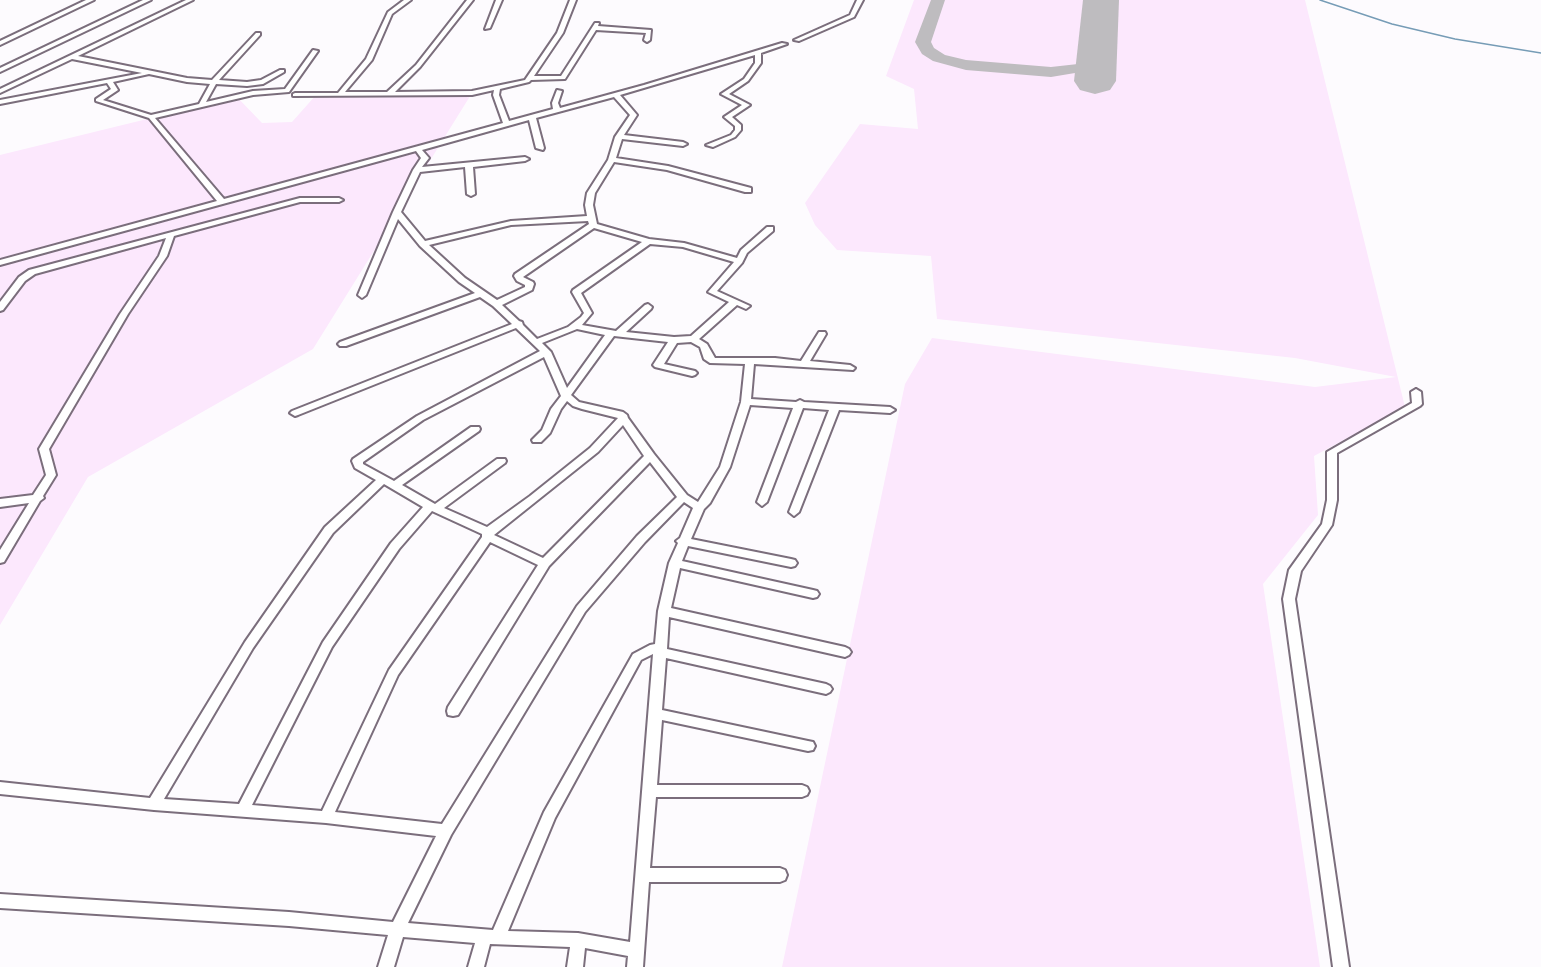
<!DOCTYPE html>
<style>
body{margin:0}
canvas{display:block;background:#fdfbfe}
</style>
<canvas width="1541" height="967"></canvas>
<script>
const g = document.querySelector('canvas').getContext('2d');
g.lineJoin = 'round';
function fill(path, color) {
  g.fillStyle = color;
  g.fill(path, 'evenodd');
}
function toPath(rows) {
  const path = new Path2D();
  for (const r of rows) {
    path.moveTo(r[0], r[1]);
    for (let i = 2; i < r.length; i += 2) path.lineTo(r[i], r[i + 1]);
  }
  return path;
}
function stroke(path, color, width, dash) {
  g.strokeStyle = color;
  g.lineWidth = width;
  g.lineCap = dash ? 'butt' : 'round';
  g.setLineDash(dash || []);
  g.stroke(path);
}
const built = toPath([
 [914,0,1305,0,1405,407,1314,456,1318,515,1263,584,1320,967,782,967,905,384,932,338,1315,387,1396,377,1295,358,937,319,931,256,837,250,815,225,805,203,860,124,918,129,914,89,886,76],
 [472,93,313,349,88,477,0,625,0,155,237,97,262,123,292,122,316,95]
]);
const stream = toPath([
 [1320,0,1392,24,1455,39,1541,53]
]);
const taxiway = toPath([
 [931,0,945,0,931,42,934,48,945,55,966,60,1051,67,1078,64,1096,57,1104,62,1102,65,1087,71,1051,77,966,70,933,61,922,54,915,42,931,0]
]);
const runway = toPath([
 [1083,0,1119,0,1116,81,1110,90,1095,94,1080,90,1074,81,1083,0]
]);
const street = toPath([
 [86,0,94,0,0,45,0,41,86,0],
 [143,0,151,0,0,72,0,68,143,0],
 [186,0,193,0,78,56,187,78,212,80,256,33,260,33,260,35,219,80,247,82,261,80,280,70,284,70,284,72,263,84,247,86,216,84,206,102,253,91,285,89,313,50,318,51,289,92,253,95,155,118,224,199,503,123,493,95,494,90,472,95,293,96,293,94,295,93,338,93,366,59,388,12,404,0,411,0,392,14,372,60,345,92,387,92,416,65,467,0,473,0,420,67,395,92,472,91,525,80,557,33,570,0,576,0,563,33,534,76,561,76,595,23,599,23,598,26,651,30,650,40,647,42,644,40,646,33,596,30,565,79,531,80,529,82,500,89,499,95,509,121,553,109,552,103,557,90,562,91,558,103,560,108,644,85,782,43,787,44,761,53,761,63,748,81,729,94,750,105,732,117,741,125,741,130,735,137,713,147,706,145,731,135,735,130,735,126,724,117,742,105,721,94,744,79,755,63,755,55,620,95,637,115,624,135,683,142,687,144,683,146,622,139,616,158,668,166,751,188,751,192,745,192,667,170,614,162,595,193,593,205,597,224,649,239,684,243,737,258,741,250,767,227,773,227,773,231,747,253,742,263,717,291,750,306,746,309,737,305,699,339,707,344,715,358,775,358,801,361,819,332,825,332,826,334,810,361,850,365,855,368,853,370,754,364,751,399,796,402,800,400,804,402,890,407,895,410,890,413,839,410,799,512,794,516,789,512,829,410,803,408,767,502,762,506,757,502,793,408,750,405,730,467,710,503,704,509,691,539,791,559,795,560,797,563,795,566,791,567,688,546,682,561,813,590,817,591,819,594,817,597,813,598,680,568,671,608,845,647,849,649,851,652,849,655,845,657,669,617,667,649,826,684,830,686,832,689,830,692,826,694,666,658,662,710,808,741,813,742,815,746,813,750,808,751,662,720,657,785,802,785,807,787,809,791,807,795,802,797,656,797,650,868,780,868,785,870,787,875,785,880,780,882,649,882,643,967,627,967,628,956,585,948,583,967,567,967,570,947,490,944,484,967,468,967,475,943,403,937,394,967,378,967,388,935,289,926,0,908,0,894,289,912,393,922,436,836,326,823,154,810,0,794,0,782,150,798,245,642,325,527,376,480,355,468,352,461,353,459,417,416,540,351,516,328,298,415,295,416,290,413,292,411,512,324,493,306,480,297,346,346,340,346,338,344,340,342,475,293,459,282,420,246,398,219,366,295,362,298,358,295,393,212,413,170,421,158,416,151,0,265,0,260,217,201,149,118,96,101,96,99,111,89,107,83,0,104,0,100,142,73,72,59,0,93,0,89,186,0],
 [149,74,187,82,210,84,199,104,151,115,103,100,118,90,113,82,149,74],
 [614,97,630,115,615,137,608,160,587,193,585,205,587,216,511,221,425,241,401,212,420,172,465,167,467,194,471,196,475,194,473,167,525,161,529,159,525,157,422,167,429,158,422,150,529,120,536,148,543,150,544,148,536,118,614,97],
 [588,221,589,224,515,274,514,276,517,281,525,285,525,287,497,300,465,278,429,245,511,225,588,221],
 [594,228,642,242,573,290,572,292,584,313,581,317,568,327,537,339,523,325,522,322,519,321,502,305,532,290,534,284,533,282,523,277,594,228],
 [650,244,683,247,734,262,708,292,729,302,691,336,674,337,626,332,651,309,652,307,648,304,645,305,616,331,582,325,592,313,581,293,650,244],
 [577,329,605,335,567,388,551,352,542,343,577,329],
 [614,336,668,342,653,365,655,367,692,376,695,375,697,373,695,371,664,364,677,343,691,342,700,347,704,359,710,363,745,364,741,402,720,467,698,502,687,495,654,454,628,418,627,415,623,412,579,402,571,395,614,336],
 [544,357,561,396,551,409,542,430,532,440,533,442,541,442,550,433,561,409,567,401,573,406,582,409,618,418,590,448,530,496,487,527,444,508,505,463,506,461,505,459,497,459,435,504,402,485,479,431,480,429,479,427,471,427,394,481,363,464,363,462,423,420,544,357],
 [623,425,644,456,543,558,494,535,598,452,623,425],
 [650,462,677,497,637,536,577,606,442,824,335,812,398,675,490,542,538,565,448,707,447,711,448,715,453,716,458,715,549,566,650,462],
 [384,484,423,507,391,543,323,642,239,804,164,799,253,648,333,533,384,484],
 [684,502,693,508,680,538,676,541,678,543,669,563,658,611,655,644,650,645,633,654,544,812,493,930,408,923,451,835,585,612,645,542,684,502],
 [432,511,482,534,482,537,389,670,322,811,252,805,332,647,399,549,432,511],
 [653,654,630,942,578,933,508,931,555,818,641,660,653,654],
 [496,0,502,0,490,28,485,29,496,0],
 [857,0,863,0,854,17,799,41,794,40,850,15,857,0],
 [300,198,339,198,343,200,339,202,300,202,174,236,167,256,128,314,49,449,56,475,43,496,44,498,40,501,4,562,0,563,0,550,29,503,0,507,0,499,33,495,46,475,39,449,120,314,159,256,166,238,35,274,25,281,3,310,0,311,0,302,19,277,29,270,300,198],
 [1416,389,1421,392,1422,404,1420,406,1337,453,1337,500,1332,525,1301,571,1295,599,1349,967,1333,967,1283,599,1289,570,1322,524,1327,500,1327,452,1412,403,1411,392,1416,389]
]);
fill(built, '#fce8fd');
stroke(stream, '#769cb6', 1.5);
fill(taxiway, '#bebcbf');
fill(runway, '#bebcbf');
stroke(street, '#7b6e7c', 4);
fill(street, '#fff');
</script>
